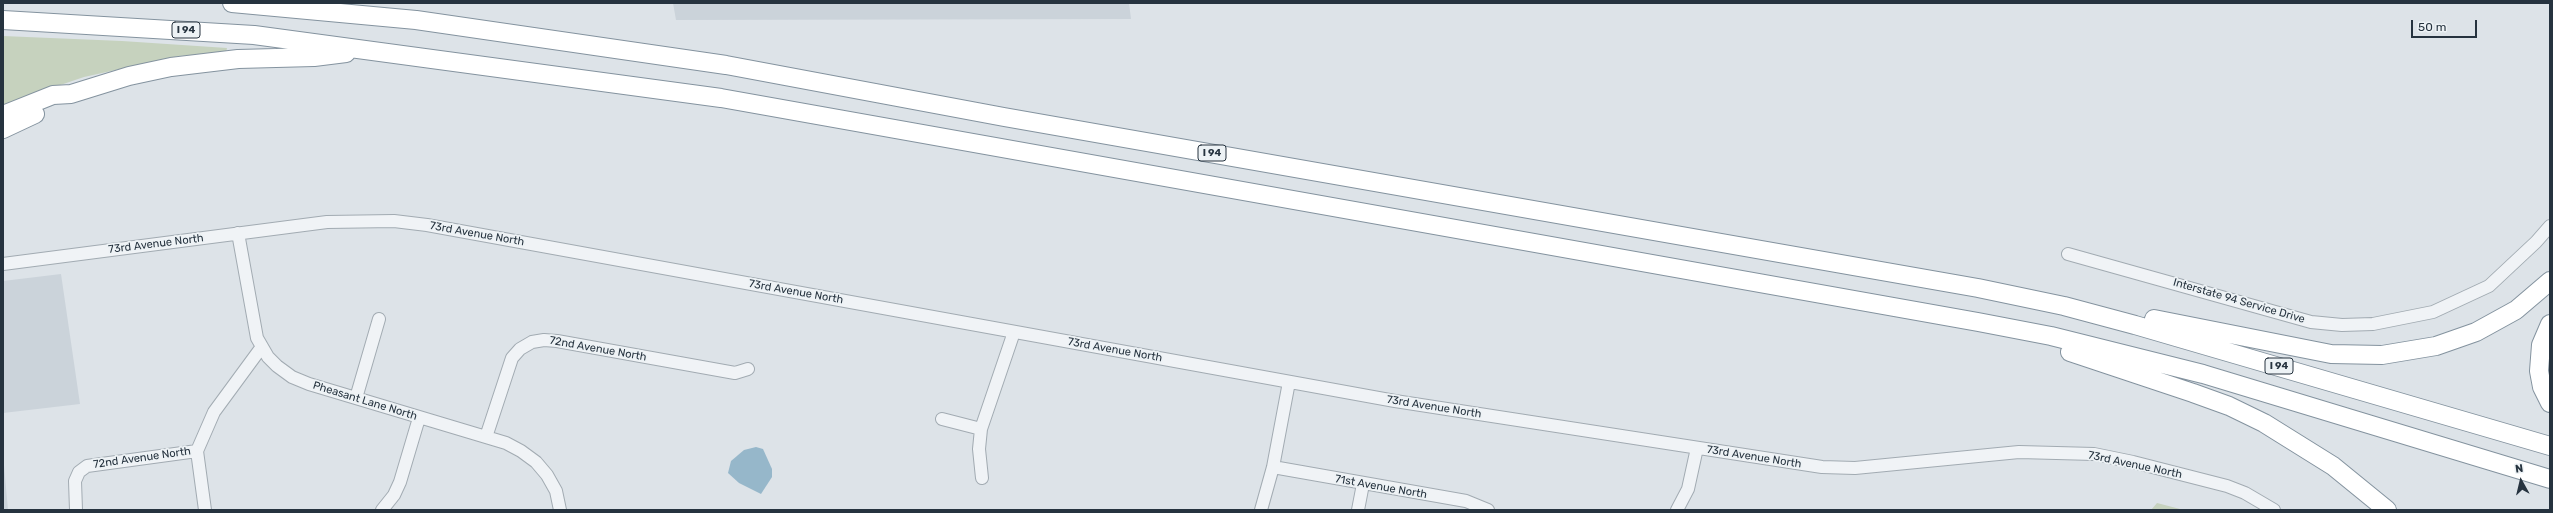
<!DOCTYPE html>
<style>
body{margin:0}
#map{position:relative;width:2553px;height:513px;overflow:hidden;background:#dde3e8;font-family:Rubik,sans-serif}
canvas{display:block}
.frame{position:absolute;inset:0;border:4px solid #26333f;pointer-events:none}
.north{position:absolute;left:2501px;top:461px;width:40px;height:40px;-webkit-text-stroke:3px #edf2f5;paint-order:stroke;rotate:352deg;font-size:11px;font-weight:700;line-height:16px;text-align:center;color:#26333f}
.north::after{content:'';display:block;margin:auto;width:14px;height:18px;background:#26333f;clip-path:polygon(50% 0,100% 100%,50% 72%,0 100%)}
.scale{position:absolute;left:2411px;top:20px;width:66px;height:18px;box-sizing:border-box;border:2px solid #26333f;border-top:0;padding-left:5px;font-size:12px;line-height:14px;white-space:nowrap;color:#26333f;-webkit-text-stroke:3px #edf2f5;paint-order:stroke}
</style>
<div id="map">
<canvas width="2553" height="513"></canvas>
<div class="frame"></div>
<div class="north">N</div>
<div class="scale">50 m</div>
</div>
<script>
const g = document.querySelector('canvas').getContext('2d');
g.lineJoin = 'round';
function fill(path, color) {
  g.fillStyle = color;
  g.fill(path, 'evenodd');
}
function toPath(rows) {
  const path = new Path2D();
  for (const r of rows) {
    path.moveTo(r[0], r[1]);
    for (let i = 2; i < r.length; i += 2) path.lineTo(r[i], r[i + 1]);
  }
  return path;
}
function stroke(path, color, width, dash) {
  g.strokeStyle = color;
  g.lineWidth = width;
  g.lineCap = dash ? 'butt' : 'round';
  g.setLineDash(dash || []);
  g.stroke(path);
}
function write(font, color, halo, rows, align = 'center') {
  g.font = font + ' Rubik,sans-serif';
  g.lineWidth = 3.5;
  g.setLineDash([]);
  g.textBaseline = 'middle';
  g.strokeStyle = halo;
  g.fillStyle = color;
  for (const [text, x, y, turn = 0] of rows) {
    g.save();
    g.translate(x, y);
    g.rotate((+turn || 0) * Math.PI / 180);
    g.textAlign = isNaN(turn) ? turn : align;
    if (halo) g.strokeText(text, 0, 0);
    g.fillText(text, 0, 0);
    g.restore();
  }
}
const built = toPath([
 [673,3,1129,3,1131,19,676,20],
 [61,274,80,404,3,413,3,281],
 [3,454,8,510,3,510]
]);
const green = toPath([
 [3,36,122,41,227,48,226,53,179,56,84,77,19,99,3,107],
 [2157,503,2180,509,2180,510,2151,510]
]);
const water = toPath([
 [756,447,763,449,772,469,772,477,761,494,739,483,728,473,731,461,744,450]
]);
const minor = toPath([
 [238,233,257,338,268,357,277,366,292,377,309,384,506,443,521,451,536,462,547,475,556,491,560,510],
 [2068,254,2311,322,2342,325,2373,324,2433,312,2489,286,2536,242,2550,226],
 [3,264,327,222,394,221,427,225,1395,401,1822,467,1855,468,2019,452,2094,454,2133,462,2227,486,2245,493,2274,510],
 [356,398,379,319],
 [942,419,981,429],
 [486,437,512,358,520,349,532,342,544,340,557,341,735,373,748,369],
 [1273,467,1466,501,1488,510],
 [982,478,979,449,981,429,1014,332],
 [76,510,75,481,79,472,87,466,197,451],
 [205,510,197,451,214,412,261,348],
 [382,510,394,495,400,482,419,418],
 [1261,510,1273,467,1289,382],
 [1358,510,1363,484],
 [1677,510,1688,489,1697,448]
]);
const highway = toPath([
 [232,3,416,20,726,65,1004,117,1978,288,2064,306,2135,325,2550,446],
 [3,20,254,35,721,98,1978,322,2051,336,2203,374,2550,479],
 [3,115,53,95,71,94,129,76,171,67,238,59,314,57,346,53],
 [3,129,35,114],
 [2154,319,2331,354,2382,355,2436,346,2476,332,2516,310,2550,281],
 [2550,324,2541,345,2539,371,2542,387,2550,403],
 [2070,352,2193,393,2229,406,2264,423,2333,466,2387,510]
]);
const shields = [
 [186,30,28],
 [1212,153,28],
 [2279,366,28]
];
const shieldNames = [
 ["I 94",186,30],
 ["I 94",1212,153],
 ["I 94",2279,366]
];
const streetNames = [
 ["73rd Avenue North",477,234,10],
 ["73rd Avenue North",156,244,-7],
 ["73rd Avenue North",796,292,10],
 ["Interstate 94 Service Drive",2239,301,16],
 ["72nd Avenue North",598,349,10],
 ["73rd Avenue North",1115,350,10],
 ["Pheasant Lane North",365,401,17],
 ["73rd Avenue North",1434,407,9],
 ["73rd Avenue North",1754,457,9],
 ["72nd Avenue North",142,458,-8],
 ["73rd Avenue North",2135,465,12],
 ["71st Avenue North",1381,487,10]
];
fill(built, '#cbd3da');
fill(green, '#c6d2be');
fill(water, '#96b7ca');
stroke(minor, '#a2abb2', 14);
stroke(highway, '#84939f', 20);
stroke(minor, '#f0f3f6', 12);
stroke(highway, '#fff', 18);
for (const [x, y, w] of shields) {
  const box = new Path2D();
  box.roundRect(x - w / 2, y - 8, w, 16, 3);
  g.fillStyle = '#edf2f5';
  g.fill(box);
  stroke(box, '#26333f', 1);
}
write('bold 10px', '#26333f', null, shieldNames);
write('11px', '#26333f', '#edf2f5', streetNames);
</script>
